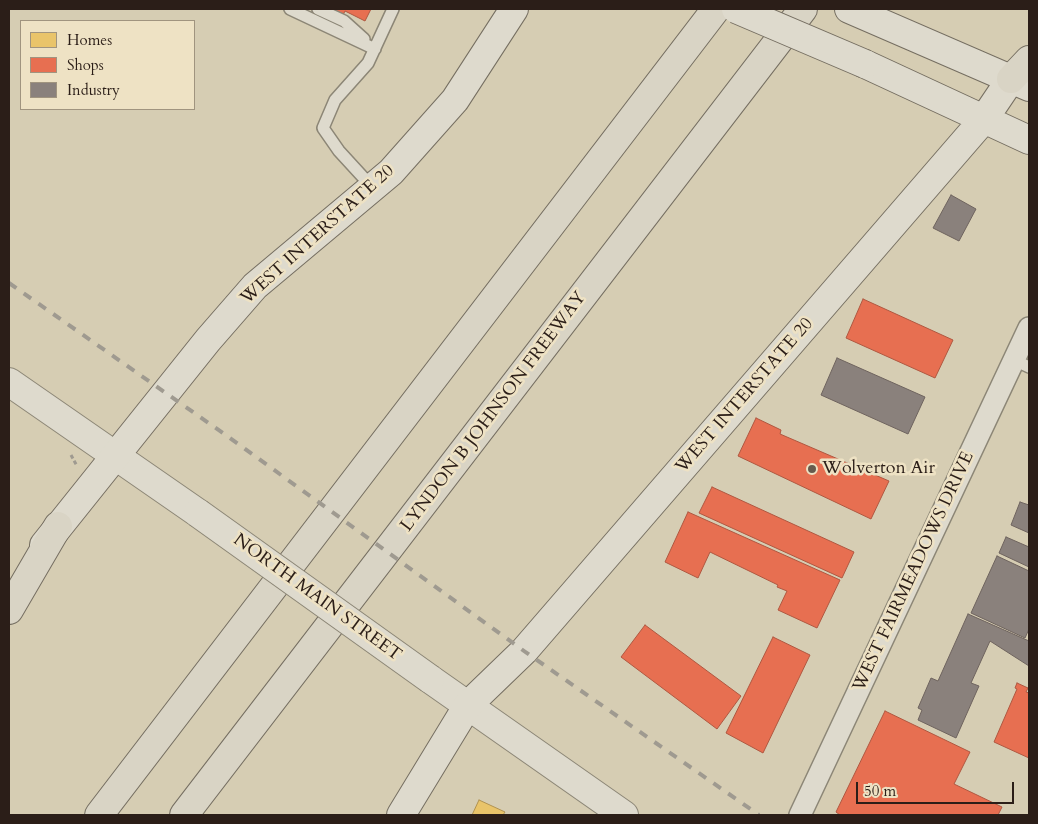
<!DOCTYPE html>
<style>
body{margin:0}
#map{position:relative;width:1038px;height:824px;overflow:hidden;background:#d6cdb3;font-family:Cardo,serif}
canvas{display:block}
.frame{position:absolute;inset:0;border:10px solid #2b1e18;pointer-events:none}
.legend{position:absolute;left:20px;top:20px;width:175px;height:90px;box-sizing:border-box;background:#eee2c4;border:1px solid #a0947f;margin:0;padding:6px 9px;list-style:none;font-size:15px;color:#2b1e18}
.legend li{display:flex;align-items:center;gap:10px;height:25px}
.legend b{width:25px;border:1px solid #a0947f}
.scale{position:absolute;left:856px;top:782px;width:158px;height:22px;box-sizing:border-box;border:2px solid #2b1e18;border-top:0;padding-left:6px;font-size:15px;line-height:18px;white-space:nowrap;color:#2b1e18;-webkit-text-stroke:4px #eee2c4;paint-order:stroke}
</style>
<div id="map">
<canvas width="1038" height="824"></canvas>
<div class="frame"></div>
<ul class="legend">
<li><b style="height:14px;background:#e9c46a"></b>Homes</li>
<li><b style="height:14px;background:#e76f51"></b>Shops</li>
<li><b style="height:14px;background:#8a817c"></b>Industry</li>
</ul>
<div class="scale">50 m</div>
</div>
<script>
const g = document.querySelector('canvas').getContext('2d');
g.lineJoin = 'round';
function fill(path, color) {
  g.fillStyle = color;
  g.fill(path, 'evenodd');
}
function toPath(rows) {
  const path = new Path2D();
  for (const r of rows) {
    path.moveTo(r[0], r[1]);
    for (let i = 2; i < r.length; i += 2) path.lineTo(r[i], r[i + 1]);
  }
  return path;
}
function stroke(path, color, width, dash) {
  g.strokeStyle = color;
  g.lineWidth = width;
  g.lineCap = dash ? 'butt' : 'round';
  g.setLineDash(dash || []);
  g.stroke(path);
}
function write(font, color, halo, rows, align = 'center') {
  g.font = font + ' Cardo,serif';
  g.lineWidth = 5;
  g.setLineDash([]);
  g.textBaseline = 'middle';
  g.strokeStyle = halo;
  g.fillStyle = color;
  for (const [text, x, y, turn = 0] of rows) {
    g.save();
    g.translate(x, y);
    g.rotate((+turn || 0) * Math.PI / 180);
    g.textAlign = isNaN(turn) ? turn : align;
    if (halo) g.strokeText(text, 0, 0);
    g.fillText(text, 0, 0);
    g.restore();
  }
}
const homes = toPath([
 [479,800,505,812,503,815,472,815,479,800]
]);
const shops = toPath([
 [329,9,371,9,365,21,345,11,343,15,329,9],
 [863,299,953,340,935,378,846,338,863,299],
 [756,418,781,430,780,434,889,481,871,519,738,456,756,418],
 [712,487,854,552,842,578,699,513,712,487],
 [688,512,840,580,817,628,778,610,787,591,777,587,778,585,710,552,698,578,665,562,688,512],
 [645,625,741,696,717,729,621,657,645,625],
 [773,637,810,655,763,753,726,733,773,637],
 [1017,683,1028,688,1026,692,1029,693,1029,758,994,742,1017,689,1015,688,1017,683],
 [885,711,970,752,954,784,1002,807,998,815,840,815,836,812,885,711]
]);
const industry = toPath([
 [951,195,976,209,959,241,933,228,951,195],
 [837,358,925,397,908,434,821,395,837,358],
 [1020,502,1029,505,1029,533,1011,525,1020,502],
 [1006,537,1029,547,1029,567,999,553,1006,537],
 [997,556,1029,571,1029,629,1025,638,971,613,997,556],
 [968,614,1029,641,1029,666,990,641,971,683,979,686,956,738,918,720,922,710,918,708,931,678,938,681,968,614]
]);
const path = toPath([
 [71,455,77,466]
]);
const service = toPath([
 [290,9,375,49],
 [318,9,344,21,364,39],
 [372,187,339,151,323,128,335,100,368,63,393,9],
 [1014,360,1029,367]
]);
const minor = toPath([
 [800,815,1029,328]
]);
const tertiary = toPath([
 [9,382,198,513],
 [430,679,624,815]
]);
const secondary = toPath([
 [849,9,1029,87],
 [865,64,1029,140],
 [44,545,208,340,255,286,391,172,455,100,514,9],
 [401,815,468,705,524,651,984,119,1011,79]
]);
const motorway = toPath([
 [1011,79,1029,60],
 [9,610,58,526],
 [99,815,716,9],
 [184,815,803,9]
]);
const rail = toPath([
 [9,283,230,438,524,651,759,815]
]);
const tertiaryBridge = toPath([
 [198,513,430,679]
]);
const secondaryBridge = toPath([
 [736,9,865,64]
]);
const markers = [
 [812,469,5,"#675b4e"]
];
const streetNames = [
 ["WEST INTERSTATE 20",318,235,-42],
 ["WEST INTERSTATE 20",745,396,-49],
 ["LYNDON B JOHNSON FREEWAY",494,412,-53],
 ["WEST FAIRMEADOWS DRIVE",914,572,-65],
 ["NORTH MAIN STREET",317,598,36]
];
const poiNames = [
 ["Wolverton Air",822,469]
];
fill(homes, '#e9c46a');
stroke(homes, '#b09251', 1);
fill(shops, '#e76f51');
stroke(shops, '#af5740', 1);
fill(industry, '#8a817c');
stroke(industry, '#6e635e', 1);
stroke(service, '#8c8676', 14);
stroke(minor, '#8c8676', 24);
stroke(tertiary, '#8c8676', 30);
stroke(secondary, '#756e61', 30);
stroke(motorway, '#756e61', 30);
stroke(path, '#9f9a90', 3, [4, 2.5]);
stroke(service, '#dedacd', 11);
stroke(minor, '#dedacd', 21);
stroke(tertiary, '#dedacd', 28);
stroke(secondary, '#dedacd', 28);
stroke(motorway, '#d9d4c5', 28);
stroke(rail, '#9f9a90', 4, [9, 9]);
stroke(tertiaryBridge, '#8c8676', 30, []);
stroke(secondaryBridge, '#756e61', 30, []);
stroke(tertiaryBridge, '#dedacd', 28);
stroke(secondaryBridge, '#dedacd', 28);
for (const [x, y, r, color] of markers) {
  const dot = new Path2D();
  dot.arc(x, y, r, 0, 2 * Math.PI);
  g.fillStyle = color;
  g.fill(dot);
  stroke(dot, '#eee2c4', 2);
}
write('18px', '#2b1e18', '#eee2c4', streetNames);
write('18px', '#2b1e18', '#eee2c4', poiNames, 'left');
</script>
